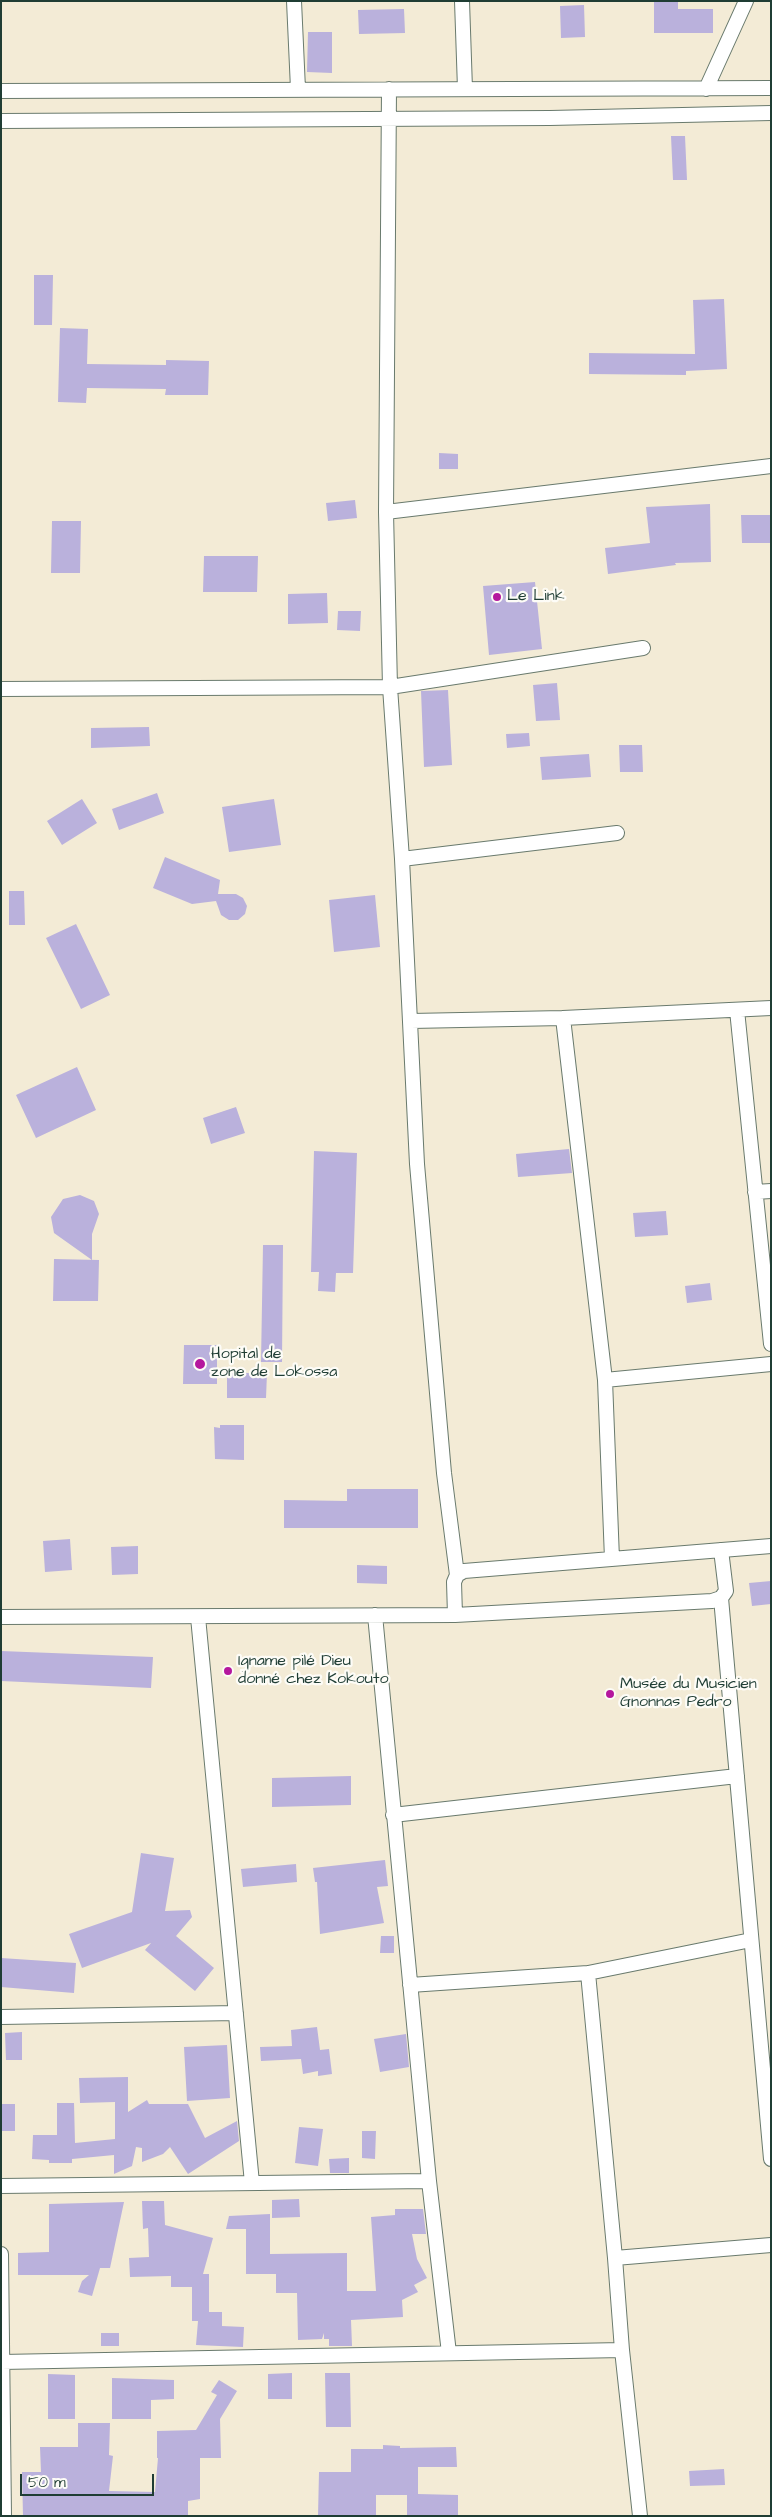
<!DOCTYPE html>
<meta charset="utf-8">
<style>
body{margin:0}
#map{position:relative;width:772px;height:2517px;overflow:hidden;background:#f3ebd6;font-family:"Architects Daughter",sans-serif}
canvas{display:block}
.frame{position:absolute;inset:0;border:2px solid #1f3d34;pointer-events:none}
.scale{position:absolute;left:20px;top:2474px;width:134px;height:22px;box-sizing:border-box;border:2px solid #1f3d34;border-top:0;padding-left:6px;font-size:15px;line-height:18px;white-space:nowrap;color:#1f3d34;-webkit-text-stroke:4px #fdfcf7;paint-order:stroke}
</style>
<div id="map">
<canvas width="772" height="2517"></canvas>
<div class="frame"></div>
<div class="scale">50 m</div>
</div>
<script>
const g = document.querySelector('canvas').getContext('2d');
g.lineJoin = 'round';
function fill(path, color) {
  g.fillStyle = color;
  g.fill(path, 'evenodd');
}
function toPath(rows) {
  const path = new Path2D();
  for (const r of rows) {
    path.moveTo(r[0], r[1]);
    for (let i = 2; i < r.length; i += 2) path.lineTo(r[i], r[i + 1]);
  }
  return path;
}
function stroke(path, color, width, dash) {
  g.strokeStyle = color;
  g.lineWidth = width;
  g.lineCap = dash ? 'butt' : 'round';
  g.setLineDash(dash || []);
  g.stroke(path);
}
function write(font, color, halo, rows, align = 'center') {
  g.font = font + ' "Architects Daughter",sans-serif';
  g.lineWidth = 4.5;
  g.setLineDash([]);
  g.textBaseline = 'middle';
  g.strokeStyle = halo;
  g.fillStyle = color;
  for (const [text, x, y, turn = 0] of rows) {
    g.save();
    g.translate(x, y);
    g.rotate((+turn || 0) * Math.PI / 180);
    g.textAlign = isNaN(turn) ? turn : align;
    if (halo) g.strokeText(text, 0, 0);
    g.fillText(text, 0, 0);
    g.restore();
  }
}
const building = toPath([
 [654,1,678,1,678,9,713,9,713,33,654,33],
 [584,5,585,37,561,38,560,6],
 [404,9,405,33,359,34,358,10],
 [308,32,332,32,332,73,307,72],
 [671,136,685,136,687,180,673,180],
 [34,275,53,275,52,325,34,325],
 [724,299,727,369,686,371,686,375,589,374,589,353,695,354,693,300],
 [60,328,88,329,87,364,166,365,166,360,209,361,208,395,165,395,166,389,87,388,86,403,58,402],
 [439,453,458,454,458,469,439,469],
 [355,500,357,518,328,521,326,503],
 [710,504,711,562,675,563,676,565,608,574,605,548,650,543,646,507],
 [741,515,771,515,771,543,742,543],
 [52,521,81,521,80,573,51,573],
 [204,556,258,556,257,592,203,592],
 [535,582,542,649,489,655,483,586],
 [327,593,328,623,288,624,288,594],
 [338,611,361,611,360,631,337,630],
 [557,683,560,720,536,721,533,685],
 [448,690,452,765,424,767,421,691],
 [149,727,150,746,91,748,91,728],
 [529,733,530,746,507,748,506,734],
 [619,745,642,745,643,772,620,772],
 [589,754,591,777,542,780,540,757],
 [157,793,164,813,119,830,112,809],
 [82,799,97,823,62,845,47,821],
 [274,799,281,845,229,852,222,807],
 [165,857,220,880,218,894,236,894,243,898,247,906,245,914,238,920,229,920,221,915,216,901,192,904,153,888],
 [9,891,24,891,25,925,9,925],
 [375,895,380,947,334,952,329,900],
 [76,924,110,995,81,1009,46,938],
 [77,1067,96,1110,36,1138,16,1095],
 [236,1107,245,1133,211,1144,203,1118],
 [569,1149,572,1173,518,1177,516,1154],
 [314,1151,357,1153,353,1273,336,1273,335,1292,318,1291,319,1272,311,1272],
 [80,1195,94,1201,99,1214,92,1234,92,1260,54,1233,51,1217,63,1199],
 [666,1211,668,1235,635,1237,633,1213],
 [263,1245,283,1245,282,1362,261,1362],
 [54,1259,99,1260,98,1301,53,1301],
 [710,1283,712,1300,687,1303,685,1286],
 [184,1345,217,1345,217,1384,183,1384],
 [227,1373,267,1373,266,1398,227,1398],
 [220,1425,244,1425,244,1460,215,1459,214,1427,220,1428],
 [347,1489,418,1489,418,1528,284,1528,284,1500,347,1501],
 [70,1539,72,1570,45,1572,43,1541],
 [138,1546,138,1574,112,1575,111,1547],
 [357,1565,387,1566,387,1584,357,1583],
 [771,1581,771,1604,752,1606,749,1583],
 [1,1651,153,1657,151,1688,1,1681],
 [351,1776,351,1805,272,1807,272,1778],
 [141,1853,174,1858,165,1911,190,1910,192,1917,176,1936,214,1968,195,1991,145,1950,151,1943,82,1968,69,1934,132,1912],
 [385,1860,388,1886,377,1887,384,1923,320,1934,317,1882,315,1882,313,1868],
 [296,1864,297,1882,243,1887,241,1869],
 [381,1936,394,1936,394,1953,380,1953],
 [1,1958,76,1963,74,1993,1,1987],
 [317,2027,320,2050,329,2049,332,2074,318,2076,318,2071,303,2074,301,2059,261,2061,260,2047,292,2046,291,2030],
 [22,2032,22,2060,6,2060,5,2033],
 [406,2034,409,2067,380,2072,374,2039],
 [227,2045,230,2098,187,2101,184,2047],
 [128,2077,128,2112,147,2100,149,2104,188,2104,205,2138,237,2121,239,2141,188,2174,170,2147,163,2154,142,2162,142,2148,136,2147,132,2166,114,2174,114,2155,72,2159,72,2163,49,2163,49,2160,32,2159,33,2135,57,2135,57,2103,74,2103,75,2143,115,2139,115,2102,80,2103,79,2078],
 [1,2104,15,2104,15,2131,1,2131],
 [299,2127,323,2129,318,2166,295,2163],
 [362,2131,376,2131,375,2159,362,2158],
 [349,2158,349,2173,330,2173,329,2159],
 [299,2199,300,2217,272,2218,272,2200],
 [142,2201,164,2201,165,2225,213,2238,203,2274,209,2274,209,2312,222,2312,222,2326,244,2327,243,2347,196,2345,198,2321,192,2321,192,2287,171,2287,171,2276,130,2277,129,2258,149,2257,148,2228,143,2229],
 [124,2202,110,2268,100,2268,92,2296,78,2292,82,2281,89,2275,18,2275,18,2253,49,2252,49,2204],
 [395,2209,423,2209,426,2234,412,2234,417,2259,427,2278,414,2285,418,2292,402,2300,403,2317,351,2320,352,2346,329,2346,329,2339,324,2339,324,2333,322,2339,298,2340,297,2293,276,2293,276,2274,246,2274,246,2229,226,2229,229,2216,270,2214,270,2254,347,2253,347,2291,376,2291,371,2217,395,2215],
 [101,2333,119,2333,119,2346,101,2346],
 [292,2373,292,2399,268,2399,268,2374],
 [325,2373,350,2373,351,2427,326,2427],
 [48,2374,75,2375,75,2419,48,2419],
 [112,2378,174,2380,174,2399,151,2400,151,2419,112,2419],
 [219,2380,237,2391,220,2419,221,2458,200,2458,200,2499,188,2501,188,2516,23,2516,22,2472,41,2472,40,2447,78,2447,78,2423,110,2423,109,2455,113,2456,109,2491,155,2492,158,2458,157,2458,157,2431,196,2430,217,2395,211,2392],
 [383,2445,400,2446,400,2448,456,2447,457,2467,418,2467,418,2494,458,2495,458,2516,407,2516,407,2495,376,2495,376,2515,318,2516,319,2472,351,2472,351,2449,383,2449],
 [724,2469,725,2485,690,2486,689,2471]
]);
const minor = toPath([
 [294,1,298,89],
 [462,1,465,89],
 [389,89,386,512,390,687,402,859,417,1164,444,1473,457,1575],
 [706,89,746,1],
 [1,91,771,88],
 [1,121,550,118,771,113],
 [386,512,771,466],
 [1,689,390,687,643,648],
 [402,859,617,833],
 [737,1010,771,1344],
 [563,1018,605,1380,612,1559],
 [411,1021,563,1018,771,1008],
 [755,1192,771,1191],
 [605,1380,771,1364],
 [721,1598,771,2159],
 [375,1615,429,2181,449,2353],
 [455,1615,454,1582,457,1575,464,1571,771,1546],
 [1,1617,455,1615,712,1601,721,1598,726,1591,721,1550],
 [198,1617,252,2183],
 [393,1815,737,1776],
 [588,1973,615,2258,622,2350,640,2516],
 [410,1985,588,1973,751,1940],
 [1,2017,236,2013],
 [1,2186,429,2181],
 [1,2254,4,2516],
 [615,2258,771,2245],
 [2,2362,622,2350]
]);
const markers = [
 [497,597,5,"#b5179e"],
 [200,1364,6,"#b5179e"],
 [228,1671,5,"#b5179e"],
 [610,1694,5,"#b5179e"]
];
const poiNames = [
 ["Le Link",507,597],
 ["Hopital de",211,1355],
 ["zone de Lokossa",211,1373],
 ["Igname pilé Dieu",238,1662],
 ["donné chez Kokouto",238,1680],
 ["Musée du Musicien",620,1685],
 ["Gnonnas Pedro",620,1703]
];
fill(building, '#bab1dc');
stroke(minor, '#697a6d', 16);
stroke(minor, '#fff', 14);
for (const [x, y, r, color] of markers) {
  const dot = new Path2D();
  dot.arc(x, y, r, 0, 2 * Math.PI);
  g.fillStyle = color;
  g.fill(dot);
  stroke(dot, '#fdfcf7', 2);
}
write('16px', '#1f3d34', '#fdfcf7', poiNames, 'left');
</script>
